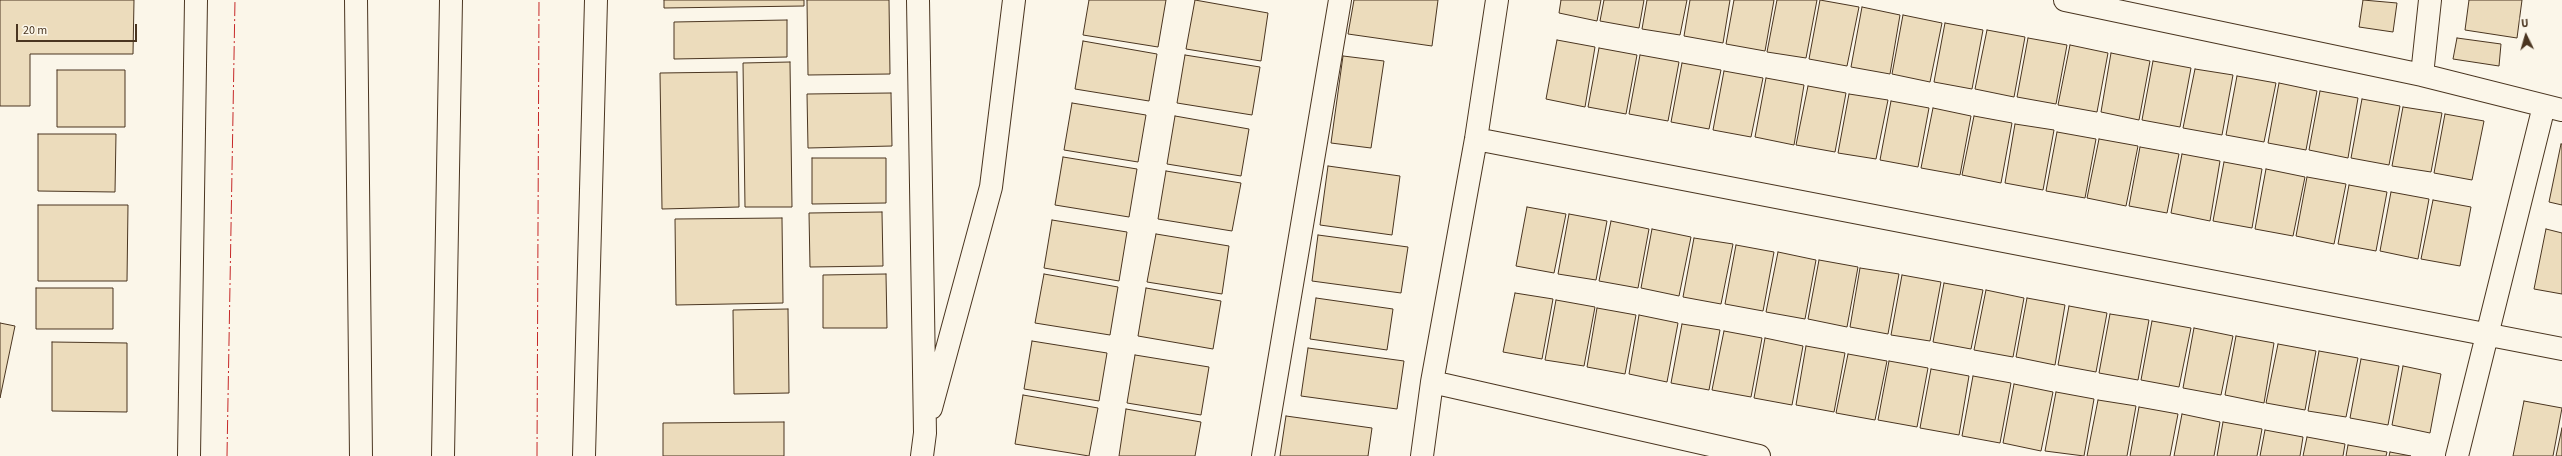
<!DOCTYPE html>
<style>
body{margin:0}
#map{position:relative;width:2562px;height:456px;overflow:hidden;background:#fbf6e9;font-family:"Source Sans 3",sans-serif}
canvas{display:block}
.north{position:absolute;left:2506px;top:16px;width:40px;height:40px;-webkit-text-stroke:3px #fbf6e9;paint-order:stroke;rotate:355deg;font-size:11px;font-weight:700;line-height:16px;text-align:center;color:#4a3520}
.north::after{content:'';display:block;margin:auto;width:14px;height:18px;background:#4a3520;clip-path:polygon(50% 0,100% 100%,50% 72%,0 100%)}
.scale{position:absolute;left:16px;top:24px;width:121px;height:18px;box-sizing:border-box;border:2px solid #4a3520;border-top:0;padding-left:5px;font-size:12px;line-height:14px;white-space:nowrap;color:#4a3520;-webkit-text-stroke:3px #fbf6e9;paint-order:stroke}
</style>
<div id="map">
<canvas width="2562" height="456"></canvas>
<div class="north">U</div>
<div class="scale">20 m</div>
</div>
<script>
const g = document.querySelector('canvas').getContext('2d');
g.lineJoin = 'round';
function fill(path, color) {
  g.fillStyle = color;
  g.fill(path, 'evenodd');
}
function toPath(rows) {
  const path = new Path2D();
  for (const r of rows) {
    path.moveTo(r[0], r[1]);
    for (let i = 2; i < r.length; i += 2) path.lineTo(r[i], r[i + 1]);
  }
  return path;
}
function stroke(path, color, width, dash) {
  g.strokeStyle = color;
  g.lineWidth = width;
  g.lineCap = dash ? 'butt' : 'round';
  g.setLineDash(dash || []);
  g.stroke(path);
}
const building = toPath([
 [0,0,134,0,133,54,30,54,30,106,0,106,0,0],
 [664,0,804,0,804,6,664,8,664,0],
 [807,0,889,0,890,74,808,75,807,0],
 [1089,0,1166,0,1158,47,1083,35,1089,0],
 [1195,0,1268,13,1261,61,1186,49,1195,0],
 [1354,0,1438,0,1432,46,1348,34,1354,0],
 [1561,0,1601,0,1597,21,1559,13,1561,0],
 [1604,0,1644,0,1639,28,1600,21,1604,0],
 [1647,0,1687,0,1680,35,1642,29,1647,0],
 [1690,0,1730,0,1723,43,1684,36,1690,0],
 [1734,0,1774,0,1765,51,1726,44,1734,0],
 [1777,0,1817,0,1806,58,1767,52,1777,0],
 [1820,0,1859,7,1847,66,1809,59,1820,0],
 [2363,0,2397,3,2393,32,2359,27,2363,0],
 [2469,0,2522,0,2517,38,2465,30,2469,0],
 [1862,7,1900,15,1890,74,1851,67,1862,7],
 [1903,15,1942,23,1930,82,1892,74,1903,15],
 [787,20,787,57,674,59,674,22,787,20],
 [1945,23,1983,30,1972,89,1934,82,1945,23],
 [1987,30,2025,37,2014,97,1975,89,1987,30],
 [2028,38,2067,45,2056,104,2017,97,2028,38],
 [2457,38,2501,44,2499,66,2453,59,2457,38],
 [1557,40,1595,47,1585,107,1546,99,1557,40],
 [1083,41,1157,54,1149,101,1075,89,1083,41],
 [2070,45,2108,53,2097,112,2058,105,2070,45],
 [1599,48,1637,55,1626,114,1588,107,1599,48],
 [2111,53,2150,61,2139,120,2101,112,2111,53],
 [1185,55,1260,67,1252,115,1177,103,1185,55],
 [1640,55,1679,62,1668,121,1629,114,1640,55],
 [1343,56,1384,61,1371,148,1331,143,1343,56],
 [2153,61,2191,68,2180,127,2142,120,2153,61],
 [790,62,792,207,745,207,743,63,790,62],
 [1682,63,1721,70,1709,129,1671,122,1682,63],
 [2195,69,2233,75,2222,135,2183,128,2195,69],
 [57,70,125,70,125,127,57,127,57,70],
 [1724,71,1763,78,1751,137,1713,130,1724,71],
 [737,72,739,207,662,209,660,73,737,72],
 [2237,76,2276,83,2264,142,2226,135,2237,76],
 [1766,78,1804,85,1794,145,1755,137,1766,78],
 [2279,83,2317,91,2306,150,2268,143,2279,83],
 [1808,86,1846,93,1835,152,1796,145,1808,86],
 [2320,91,2358,98,2348,158,2309,150,2320,91],
 [891,93,892,146,808,148,807,94,891,93],
 [1849,94,1888,100,1876,159,1838,153,1849,94],
 [2362,99,2400,106,2389,165,2351,158,2362,99],
 [1891,101,1929,108,1918,167,1880,160,1891,101],
 [1072,103,1146,115,1138,162,1064,150,1072,103],
 [2403,107,2442,113,2431,172,2392,166,2403,107],
 [1933,108,1971,116,1960,175,1921,168,1933,108],
 [2445,114,2484,121,2472,180,2434,173,2445,114],
 [1175,116,1249,129,1241,176,1167,164,1175,116],
 [1974,116,2012,123,2001,183,1962,175,1974,116],
 [2015,124,2054,130,2043,190,2005,183,2015,124],
 [2057,132,2096,139,2085,198,2046,191,2057,132],
 [38,134,116,134,115,192,38,191,38,134],
 [2099,139,2138,146,2126,206,2087,198,2099,139],
 [2561,144,2562,144,2562,205,2549,202,2561,144],
 [2140,147,2179,154,2167,213,2129,206,2140,147],
 [2182,154,2220,161,2210,221,2171,213,2182,154],
 [1063,157,1137,169,1129,217,1055,205,1063,157],
 [812,158,886,158,886,203,812,204,812,158],
 [2224,162,2262,169,2252,228,2213,221,2224,162],
 [1328,166,1400,176,1392,235,1320,225,1328,166],
 [2266,169,2305,177,2293,236,2255,229,2266,169],
 [1166,171,1241,183,1232,231,1158,219,1166,171],
 [2307,177,2346,184,2334,244,2296,236,2307,177],
 [2349,185,2387,192,2376,251,2338,244,2349,185],
 [2391,192,2429,199,2418,259,2380,251,2391,192],
 [2433,200,2471,207,2460,266,2421,259,2433,200],
 [38,205,128,205,127,281,38,281,38,205],
 [1527,207,1566,214,1554,273,1516,266,1527,207],
 [882,212,883,266,810,267,809,213,882,212],
 [1569,214,1607,221,1596,280,1558,274,1569,214],
 [782,218,783,303,676,305,675,219,782,218],
 [1052,220,1127,232,1119,281,1044,268,1052,220],
 [1611,221,1649,229,1638,288,1599,281,1611,221],
 [1652,229,1691,237,1679,296,1641,288,1652,229],
 [2546,229,2562,233,2562,294,2534,289,2546,229],
 [1156,234,1229,246,1222,294,1147,282,1156,234],
 [1318,235,1408,247,1401,293,1312,281,1318,235],
 [1694,238,1733,244,1721,304,1683,297,1694,238],
 [1736,245,1774,252,1763,311,1725,304,1736,245],
 [1778,252,1816,260,1805,319,1766,312,1778,252],
 [1819,260,1858,267,1847,327,1808,319,1819,260],
 [1860,268,1899,274,1888,334,1850,327,1860,268],
 [886,274,887,328,823,328,823,275,886,274],
 [1044,274,1118,287,1110,335,1035,323,1044,274],
 [1902,275,1941,282,1930,341,1891,335,1902,275],
 [1944,283,1983,290,1971,349,1933,342,1944,283],
 [36,288,113,288,113,329,36,329,36,288],
 [1146,288,1221,301,1213,349,1138,336,1146,288],
 [1986,290,2024,298,2013,357,1974,350,1986,290],
 [1515,293,1553,299,1542,359,1503,352,1515,293],
 [1316,298,1393,309,1387,350,1310,339,1316,298],
 [2027,298,2065,305,2055,365,2016,357,2027,298],
 [1556,300,1595,307,1584,366,1545,360,1556,300],
 [2069,306,2107,313,2096,372,2058,365,2069,306],
 [1597,308,1636,315,1625,374,1587,367,1597,308],
 [788,309,789,393,734,394,733,310,788,309],
 [2110,314,2149,320,2138,380,2099,373,2110,314],
 [1639,315,1678,323,1667,382,1629,374,1639,315],
 [2152,321,2191,328,2179,387,2141,380,2152,321],
 [0,323,15,326,0,398,0,323],
 [1682,324,1720,330,1709,390,1671,383,1682,324],
 [2194,328,2233,336,2221,395,2183,388,2194,328],
 [1724,331,1762,338,1751,397,1712,390,1724,331],
 [2236,336,2274,343,2264,403,2225,395,2236,336],
 [1765,338,1803,346,1792,405,1754,398,1765,338],
 [1032,341,1107,353,1099,401,1024,389,1032,341],
 [52,342,127,343,127,412,52,411,52,342],
 [2278,344,2316,351,2305,410,2266,403,2278,344],
 [1806,346,1845,353,1834,412,1796,405,1806,346],
 [1308,348,1404,361,1397,409,1301,396,1308,348],
 [2319,351,2358,358,2346,417,2308,411,2319,351],
 [1848,354,1887,361,1875,420,1836,413,1848,354],
 [1135,355,1209,367,1201,415,1127,403,1135,355],
 [2361,359,2399,366,2388,425,2350,418,2361,359],
 [1889,361,1928,368,1917,427,1878,420,1889,361],
 [2403,366,2441,374,2430,433,2392,425,2403,366],
 [1931,369,1969,376,1959,435,1920,428,1931,369],
 [1973,376,2011,383,2000,443,1962,436,1973,376],
 [2014,384,2053,392,2041,451,2003,443,2014,384],
 [2056,392,2094,399,2084,456,2045,451,2056,392],
 [1023,395,1098,408,1089,456,1015,444,1023,395],
 [2098,400,2136,406,2127,456,2087,456,2098,400],
 [2524,401,2562,408,2553,456,2513,456,2524,401],
 [2139,407,2178,414,2170,456,2130,456,2139,407],
 [1126,409,1201,422,1195,456,1119,456,1126,409],
 [2182,414,2220,422,2214,456,2174,456,2182,414],
 [1286,416,1372,428,1368,456,1280,456,1286,416],
 [784,422,784,456,663,456,663,423,784,422],
 [2223,422,2262,429,2257,456,2217,456,2223,422],
 [2562,428,2562,456,2556,456,2562,428],
 [2265,430,2303,437,2300,456,2260,456,2265,430],
 [2307,437,2345,444,2343,456,2303,456,2307,437],
 [2348,445,2387,452,2386,456,2346,456,2348,445],
 [2390,452,2411,456,2389,456,2390,452]
]);
const minor = toPath([
 [918,0,925,433,922,456],
 [2065,0,2422,75,2562,110],
 [2422,75,2430,0],
 [1476,139,2562,349],
 [1432,382,1759,456],
 [931,408,991,187,1014,0],
 [189,456,196,0],
 [584,456,596,0],
 [1263,456,1340,0],
 [1422,456,1432,382,1476,139,1497,0],
 [2457,456,2544,106]
]);
const secondary = toPath([
 [356,0,361,456],
 [443,456,451,0]
]);
const power = toPath([
 [227,456,235,0],
 [537,456,539,0]
]);
fill(building, '#ecdcbc');
stroke(building, '#4a3520', 1);
stroke(minor, '#4a3520', 24);
stroke(secondary, '#4a3520', 24);
stroke(minor, '#fbf6e9', 22);
stroke(secondary, '#fbf6e9', 22);
stroke(power, '#c62828', 1, [14, 3, 2, 3]);
</script>
